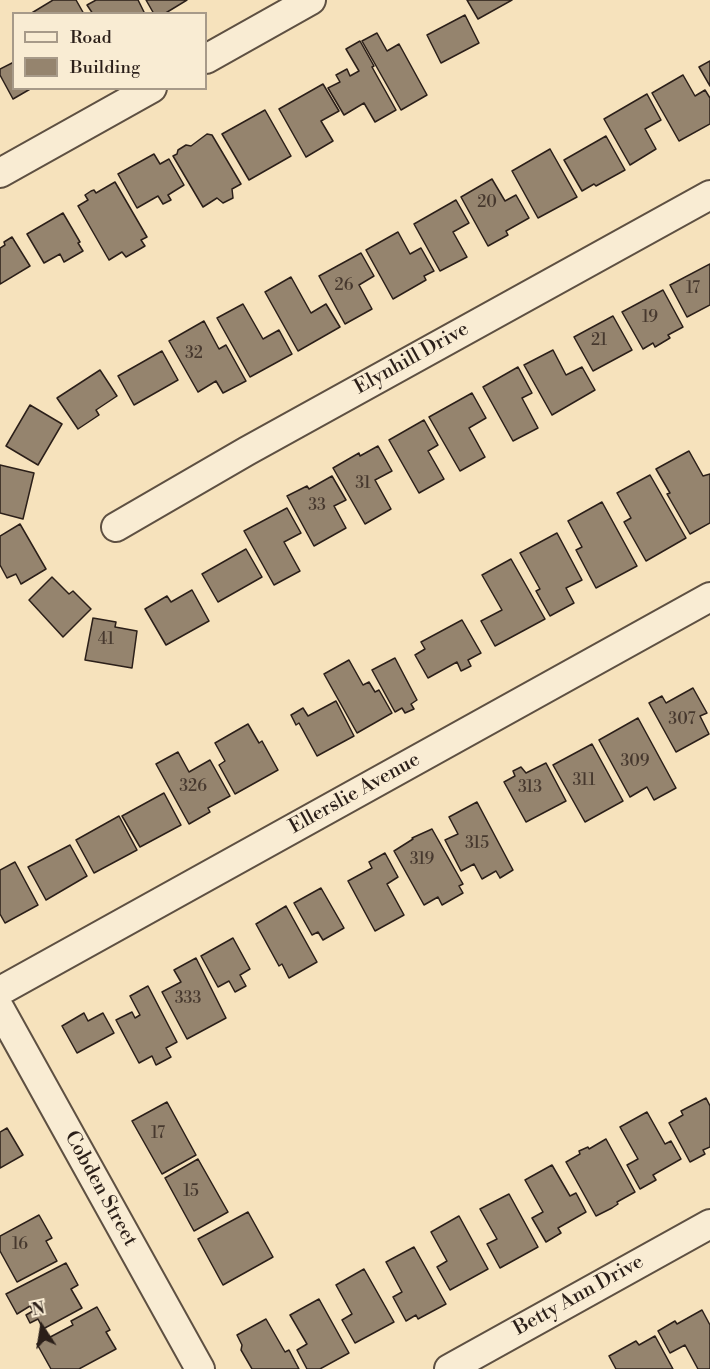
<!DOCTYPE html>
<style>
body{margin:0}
#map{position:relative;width:710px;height:1369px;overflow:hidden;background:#f6e2bc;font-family:"Libre Bodoni",serif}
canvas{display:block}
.legend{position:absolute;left:12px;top:12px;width:195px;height:78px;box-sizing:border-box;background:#f9ecd3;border:2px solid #a79a89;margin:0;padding:8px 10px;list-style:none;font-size:18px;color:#2b1f19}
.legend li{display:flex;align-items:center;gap:12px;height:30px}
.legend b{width:30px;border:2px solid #a79a89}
.north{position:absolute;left:12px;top:1297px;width:60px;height:60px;-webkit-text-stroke:4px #f9ecd3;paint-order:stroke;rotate:348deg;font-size:16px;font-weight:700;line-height:24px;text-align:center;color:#2b1f19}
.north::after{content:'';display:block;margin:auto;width:21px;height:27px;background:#2b1f19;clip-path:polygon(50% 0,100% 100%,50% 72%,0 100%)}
</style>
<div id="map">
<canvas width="710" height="1369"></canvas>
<ul class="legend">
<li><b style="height:8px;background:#f9ecd3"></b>Road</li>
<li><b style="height:16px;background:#95846e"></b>Building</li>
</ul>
<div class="north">N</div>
</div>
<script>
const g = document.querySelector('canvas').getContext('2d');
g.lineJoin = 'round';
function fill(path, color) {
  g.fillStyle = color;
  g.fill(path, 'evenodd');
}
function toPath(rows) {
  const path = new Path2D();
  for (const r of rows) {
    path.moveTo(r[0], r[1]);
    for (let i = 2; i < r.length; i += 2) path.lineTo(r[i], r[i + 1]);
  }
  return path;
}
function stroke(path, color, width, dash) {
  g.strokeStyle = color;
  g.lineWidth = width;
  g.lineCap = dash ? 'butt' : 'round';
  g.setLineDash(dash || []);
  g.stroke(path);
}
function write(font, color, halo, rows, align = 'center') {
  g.font = font + ' "Libre Bodoni",serif';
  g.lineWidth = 4.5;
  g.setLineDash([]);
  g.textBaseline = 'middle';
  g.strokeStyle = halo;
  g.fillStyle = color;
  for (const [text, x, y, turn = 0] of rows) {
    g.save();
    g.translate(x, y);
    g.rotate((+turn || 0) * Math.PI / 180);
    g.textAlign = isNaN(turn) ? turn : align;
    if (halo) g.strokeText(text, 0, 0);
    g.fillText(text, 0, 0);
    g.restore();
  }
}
const building = toPath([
 [53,0,76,0,84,14,30,14,53,0],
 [96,0,138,0,145,14,93,14,87,5,96,0],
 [146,0,187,0,164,14,154,14,146,0],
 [467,0,512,0,478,19,467,0],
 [465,15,479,43,441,63,427,35,465,15],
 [377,33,387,51,399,44,427,95,401,110,362,41,377,33],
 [360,41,374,66,372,67,396,110,375,122,364,103,344,115,328,88,340,82,336,75,347,69,350,76,359,71,346,49,360,41],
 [710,61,710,86,699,67,710,61],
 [14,62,14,88,32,88,13,99,0,75,0,69,14,62],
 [683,75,695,96,705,90,710,98,710,124,679,141,652,93,683,75],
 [323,84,339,111,321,121,333,141,306,157,279,109,323,84],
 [647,94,661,120,645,129,656,149,630,165,604,119,647,94],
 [265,110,291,156,249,180,222,134,265,110],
 [207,134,212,135,241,184,232,189,233,198,223,203,217,198,203,207,173,156,177,154,178,150,186,145,191,146,207,134],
 [606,136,625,170,596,186,594,184,582,191,564,160,606,136],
 [550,149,577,197,538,218,512,171,550,149],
 [154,154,160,164,169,159,184,185,168,195,171,200,163,204,158,196,137,208,118,174,154,154],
 [492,179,505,201,516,195,529,218,506,231,508,235,488,246,461,197,492,179],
 [115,182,147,237,141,240,145,246,126,257,122,252,109,260,78,206,88,200,85,195,91,191,94,190,96,193,115,182],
 [456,200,469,223,453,232,467,257,440,271,414,224,456,200],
 [63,213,80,242,78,243,83,251,64,262,60,254,44,263,27,234,63,213],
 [398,232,410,254,421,248,434,271,424,276,426,280,393,299,366,250,398,232],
 [12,237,30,266,0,284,0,248,5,245,4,242,12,237],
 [361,253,374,276,359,285,372,309,345,324,319,276,361,253],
 [710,264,710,305,687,317,670,285,710,264],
 [291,277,311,313,326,304,340,327,298,351,265,292,291,277],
 [663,290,683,327,668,335,670,338,655,347,653,343,643,349,622,312,663,290],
 [243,304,263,339,279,330,292,354,250,377,217,318,243,304],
 [613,316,632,350,593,371,574,337,613,316],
 [204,321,219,349,226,345,246,381,223,393,216,381,198,392,169,341,204,321],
 [553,350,566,375,582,367,595,390,552,415,524,365,553,350],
 [162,351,178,380,134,405,118,376,162,351],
 [518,367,532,393,522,398,538,428,513,441,483,387,518,367],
 [100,370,117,396,96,410,99,415,78,429,57,398,100,370],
 [472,393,486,418,469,428,485,457,460,471,429,417,472,393],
 [30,405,62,424,38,465,6,446,30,405],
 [424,420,438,445,428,451,444,479,419,493,389,440,424,420],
 [378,446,392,471,375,480,391,509,365,524,333,468,359,453,360,456,378,446],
 [689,451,703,476,710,474,710,523,690,534,667,494,670,493,656,469,689,451],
 [0,465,34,473,23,519,0,513,0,465],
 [650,475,686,538,646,561,624,522,631,518,617,493,650,475],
 [332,476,346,500,334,506,346,528,314,546,287,496,307,486,309,489,332,476],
 [602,502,637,566,596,588,576,550,582,547,568,521,602,502],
 [287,508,301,533,284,542,300,571,274,585,244,531,287,508],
 [20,524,46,569,21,584,16,574,7,578,0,565,0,536,20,524],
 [557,533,582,580,566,588,574,603,550,616,536,591,540,589,520,553,557,533],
 [246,549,262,577,218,602,202,574,246,549],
 [511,559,545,619,495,646,481,621,502,610,482,575,511,559],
 [52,577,69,594,73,591,91,609,63,637,29,600,52,577],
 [192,590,209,621,166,645,145,609,167,596,171,602,192,590],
 [93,618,116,622,115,627,137,631,132,668,85,660,93,618],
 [462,620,481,653,468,660,471,666,461,671,457,662,428,678,415,655,425,649,421,642,462,620],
 [395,658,417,700,411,704,414,709,405,713,402,708,395,712,372,670,395,658],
 [349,660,363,685,369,682,375,692,379,690,392,713,357,733,324,674,349,660],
 [693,688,707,713,700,716,709,734,676,752,649,703,662,696,666,703,693,688],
 [336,701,354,736,317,756,299,723,296,725,291,715,303,708,308,716,336,701],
 [638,718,676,788,654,800,647,787,630,797,599,740,638,718],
 [248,724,259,743,262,741,278,770,235,794,219,765,225,761,215,743,248,724],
 [592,744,623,801,585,822,553,765,592,744],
 [178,752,189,772,210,760,230,796,208,808,210,812,189,824,156,764,178,752],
 [546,763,566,801,526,822,504,782,515,776,513,771,521,767,526,773,546,763],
 [164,793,181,825,140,847,122,816,164,793],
 [477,802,513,870,500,878,496,871,482,879,474,864,461,871,445,840,458,834,449,817,477,802],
 [119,816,137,850,94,873,76,840,119,816],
 [432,829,463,884,459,886,463,893,442,905,438,897,424,905,394,851,413,839,412,838,432,829],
 [70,845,87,876,46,900,28,867,70,845],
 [385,853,398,877,387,884,404,915,375,931,348,881,372,868,369,862,385,853],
 [15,862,38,905,5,923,0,914,0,870,15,862],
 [321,888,344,928,323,940,318,932,312,935,294,903,321,888],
 [286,906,317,962,289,978,282,964,279,966,256,924,286,906],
 [233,938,250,969,240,975,246,986,235,992,229,981,218,987,201,956,233,938],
 [196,958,226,1018,187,1039,162,992,181,982,174,970,196,958],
 [148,986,177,1042,166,1048,171,1057,156,1065,152,1056,139,1063,116,1020,132,1012,135,1018,140,1015,130,996,148,986],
 [84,1013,88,1021,103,1013,114,1033,77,1053,62,1026,84,1013],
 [706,1098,710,1106,710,1147,703,1150,705,1154,690,1162,669,1123,683,1115,681,1111,706,1098],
 [167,1102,196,1155,162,1174,132,1121,167,1102],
 [647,1112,665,1144,671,1141,681,1159,653,1175,656,1180,640,1189,627,1165,638,1159,620,1127,647,1112],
 [7,1128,23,1155,0,1168,0,1132,7,1128],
 [606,1139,635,1192,617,1202,618,1204,612,1208,596,1216,566,1162,580,1154,579,1151,588,1147,589,1149,606,1139],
 [198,1159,228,1212,194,1231,165,1178,198,1159],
 [552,1165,570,1196,576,1193,586,1212,558,1228,561,1233,546,1242,532,1218,543,1212,525,1180,552,1165],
 [509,1194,538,1247,500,1268,487,1244,497,1239,480,1209,509,1194],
 [248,1212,273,1257,223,1285,198,1239,248,1212],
 [39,1215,52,1238,46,1241,57,1261,17,1282,0,1251,0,1236,39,1215],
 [459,1216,488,1269,450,1290,437,1267,447,1261,431,1232,459,1216],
 [414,1247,446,1304,418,1319,416,1315,406,1321,393,1297,402,1292,386,1262,414,1247],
 [66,1263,78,1285,71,1289,82,1308,43,1329,38,1319,30,1323,26,1315,33,1311,30,1306,17,1314,6,1294,66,1263],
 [364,1269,394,1322,355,1343,342,1320,352,1314,336,1285,364,1269],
 [319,1299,349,1353,320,1369,307,1369,297,1350,307,1344,290,1315,319,1299],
 [97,1307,110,1330,106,1332,116,1349,79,1369,51,1369,37,1344,73,1325,71,1321,97,1307],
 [702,1310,710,1325,710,1369,698,1369,685,1345,670,1353,658,1331,675,1321,677,1324,702,1310],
 [266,1319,285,1352,289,1350,299,1369,252,1369,241,1350,242,1345,237,1335,266,1319],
 [655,1336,673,1369,616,1369,609,1356,636,1341,639,1345,655,1336]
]);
const street = toPath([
 [206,59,311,0],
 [0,173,152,88],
 [116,527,247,451,710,195],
 [0,991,710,597],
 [0,1009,200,1369],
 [449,1369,710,1224]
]);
const numberNames = [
 ["20",487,203],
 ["26",344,286],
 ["17",693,289],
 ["19",650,318],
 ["21",599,341],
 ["32",194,354],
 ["31",363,484],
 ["33",317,506],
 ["41",106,640],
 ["307",682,720],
 ["309",635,762],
 ["311",584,781],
 ["326",193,787],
 ["313",530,788],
 ["315",477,844],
 ["319",422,860],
 ["333",188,999],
 ["17",158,1134],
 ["15",191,1192],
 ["16",20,1245]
];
const streetNames = [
 ["Elynhill Drive",412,359,-29],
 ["Ellerslie Avenue",355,794,-29],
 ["Cobden Street",100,1189,61],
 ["Betty Ann Drive",579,1296,-29]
];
fill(building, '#95846e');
stroke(building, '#2b1f19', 1.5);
stroke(street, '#5e5042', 32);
stroke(street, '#f9ecd3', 28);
write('16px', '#46382e', null, numberNames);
write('20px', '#2b1f19', '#f9ecd3', streetNames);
</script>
